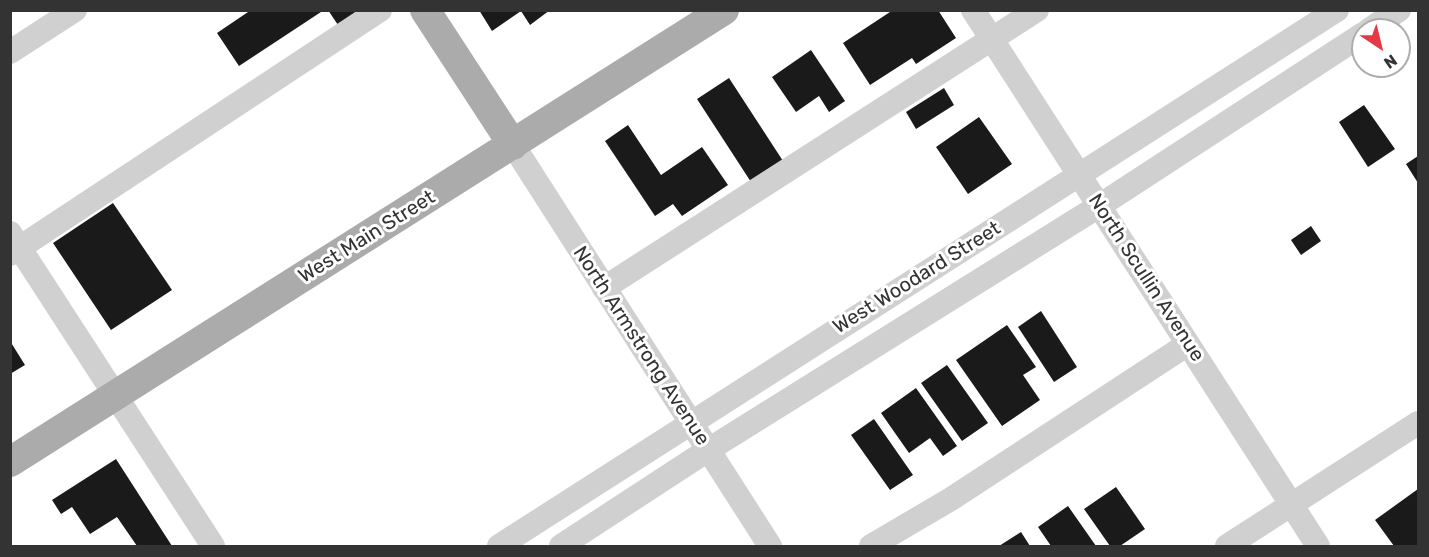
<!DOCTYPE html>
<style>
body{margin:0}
#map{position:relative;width:1429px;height:557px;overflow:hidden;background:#fff;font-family:Rubik,sans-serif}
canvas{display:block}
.frame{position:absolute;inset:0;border:12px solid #333;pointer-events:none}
.north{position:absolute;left:1351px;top:18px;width:60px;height:60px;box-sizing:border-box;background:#fff;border:2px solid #adadad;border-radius:50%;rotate:145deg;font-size:16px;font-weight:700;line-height:24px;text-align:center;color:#333}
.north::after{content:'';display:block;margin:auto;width:21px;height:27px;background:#e63946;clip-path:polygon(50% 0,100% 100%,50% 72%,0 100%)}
</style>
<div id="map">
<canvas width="1429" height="557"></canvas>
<div class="frame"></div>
<div class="north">N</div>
</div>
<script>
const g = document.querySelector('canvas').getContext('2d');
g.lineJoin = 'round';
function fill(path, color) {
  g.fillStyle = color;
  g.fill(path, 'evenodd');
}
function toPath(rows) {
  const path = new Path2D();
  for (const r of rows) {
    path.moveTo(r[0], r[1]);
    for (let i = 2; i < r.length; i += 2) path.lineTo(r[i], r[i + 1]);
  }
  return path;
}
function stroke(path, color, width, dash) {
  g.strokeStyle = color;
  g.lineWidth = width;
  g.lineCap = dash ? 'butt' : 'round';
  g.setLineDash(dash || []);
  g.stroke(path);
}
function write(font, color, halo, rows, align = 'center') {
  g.font = font + ' Rubik,sans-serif';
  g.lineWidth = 6;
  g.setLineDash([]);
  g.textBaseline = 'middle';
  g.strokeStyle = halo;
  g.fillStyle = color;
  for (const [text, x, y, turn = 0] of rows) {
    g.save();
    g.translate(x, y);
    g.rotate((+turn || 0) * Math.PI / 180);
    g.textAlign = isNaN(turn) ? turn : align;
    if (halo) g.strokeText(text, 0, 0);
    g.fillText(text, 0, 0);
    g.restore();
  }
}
const building = toPath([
 [251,10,324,10,239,66,217,33],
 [328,10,366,10,340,28],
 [479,10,550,10,530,25,521,11,492,31],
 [893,10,938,10,956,38,916,64,912,58,870,85,843,43],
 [811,50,845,101,829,112,819,96,796,112,772,77],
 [729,78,783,161,751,182,697,99],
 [944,88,954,105,916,129,906,112],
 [1364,105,1395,149,1368,167,1339,122],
 [979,117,1012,164,968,194,936,147],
 [628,125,661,175,702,147,728,185,682,216,673,204,655,216,605,141],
 [1418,156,1418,183,1406,164],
 [113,203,172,290,111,330,53,243],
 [1311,226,1321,241,1301,255,1291,240],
 [1041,311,1077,367,1054,382,1018,327],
 [1007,325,1036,367,1023,375,1040,400,1002,426,956,360],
 [10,341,25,365,10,374],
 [947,365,988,423,962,441,921,383],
 [916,388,957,446,943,456,930,438,909,453,881,413],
 [874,419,913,475,890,490,851,435],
 [116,459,172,546,137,546,117,517,90,534,72,507,61,514,52,500],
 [1116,487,1145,529,1120,546,1110,546,1084,509],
 [1418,489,1418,545,1394,546,1375,520],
 [1068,506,1096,546,1051,546,1038,527],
 [1021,532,1030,546,999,546]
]);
const minor = toPath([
 [973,10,1318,546],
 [1369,30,1399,10],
 [10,52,75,10],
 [513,145,770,546],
 [10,233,213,546],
 [10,254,380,10],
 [604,288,1037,10],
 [499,546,1337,10],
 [561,546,708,450,1099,206,1363,34],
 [871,546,951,499,1188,344],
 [1227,546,1418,423]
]);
const major = toPath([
 [425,10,513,145],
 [10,462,724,10]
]);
const streetNames = [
 ["West Main Street",367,237,-32],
 ["West Woodard Street",917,278,-32],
 ["North Scullin Avenue",1146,278,57],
 ["North Armstrong Avenue",641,346,57]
];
fill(building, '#1a1a1a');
stroke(minor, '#d0d0d0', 24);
stroke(major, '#ababab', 30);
write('20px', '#333', '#fff', streetNames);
</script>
